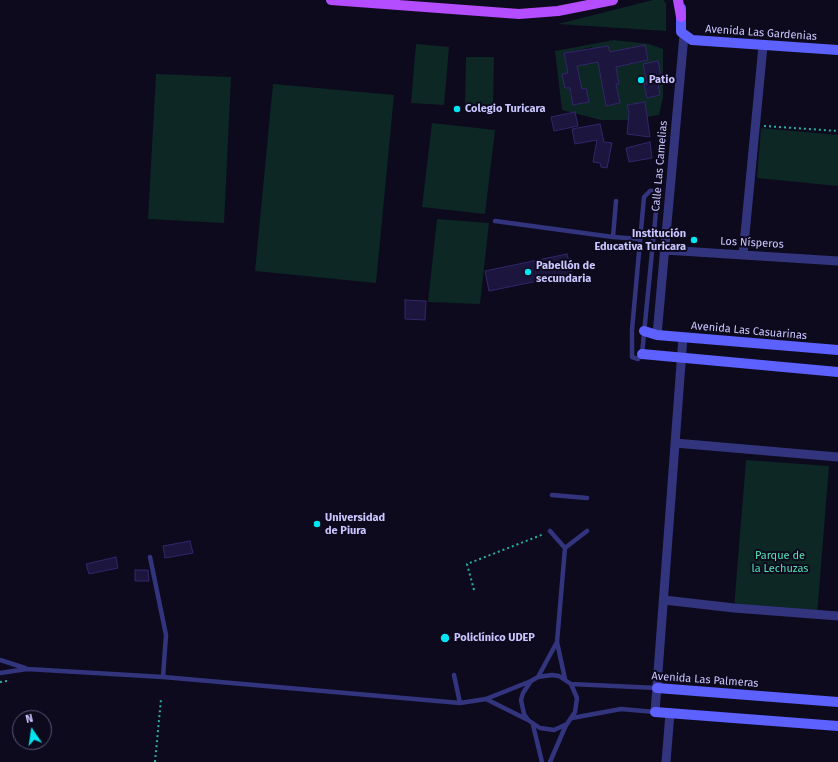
<!DOCTYPE html>
<meta charset="utf-8">
<style>
body{margin:0}
#map{position:relative;width:838px;height:762px;overflow:hidden;background:#0d0a1d;font-family:"Fira Sans",sans-serif}
canvas{display:block}
.north{position:absolute;left:12px;top:710px;width:40px;height:40px;box-sizing:border-box;background:#0d0a1d;border:1px solid #595577;border-radius:50%;rotate:347deg;font-size:11px;font-weight:700;line-height:16px;text-align:center;color:#cac6ff}
.north::after{content:'';display:block;margin:auto;width:14px;height:18px;background:#00e5f1;clip-path:polygon(50% 0,100% 100%,50% 72%,0 100%)}
</style>
<div id="map">
<canvas width="838" height="762"></canvas>
<div class="north">N</div>
</div>
<script>
const g = document.querySelector('canvas').getContext('2d');
g.lineJoin = 'round';
function fill(path, color) {
  g.fillStyle = color;
  g.fill(path, 'evenodd');
}
function toPath(rows) {
  const path = new Path2D();
  for (const r of rows) {
    path.moveTo(r[0], r[1]);
    for (let i = 2; i < r.length; i += 2) path.lineTo(r[i], r[i + 1]);
  }
  return path;
}
function stroke(path, color, width, dash) {
  g.strokeStyle = color;
  g.lineWidth = width;
  g.lineCap = dash ? 'butt' : 'round';
  g.setLineDash(dash || []);
  g.stroke(path);
}
function write(font, color, halo, rows, align = 'center') {
  g.font = font + ' "Fira Sans",sans-serif';
  g.lineWidth = 4;
  g.setLineDash([]);
  g.textBaseline = 'middle';
  g.strokeStyle = halo;
  g.fillStyle = color;
  for (const [text, x, y, turn = 0] of rows) {
    g.save();
    g.translate(x, y);
    g.rotate((+turn || 0) * Math.PI / 180);
    g.textAlign = isNaN(turn) ? turn : align;
    if (halo) g.strokeText(text, 0, 0);
    g.fillText(text, 0, 0);
    g.restore();
  }
}
const green = toPath([
 [653,0,663,0,666,3,666,31,558,24],
 [614,40,649,44,663,49,663,97,659,115,629,120,601,120,562,110,555,51],
 [645,45,648,60,621,66,618,51],
 [592,47,595,62,567,68,564,53],
 [616,68,619,84,603,87,600,71],
 [578,71,581,85,566,88,563,74],
 [658,82,660,95,647,98,644,84],
 [586,88,589,102,573,105,570,91],
 [617,89,620,103,606,106,603,92],
 [645,102,647,115,630,119,627,105],
 [416,44,449,47,444,105,411,103],
 [466,57,494,57,493,107,465,106],
 [156,74,231,77,224,223,148,219],
 [273,84,394,95,376,283,255,271],
 [432,123,495,130,485,214,422,207],
 [761,128,838,135,838,186,757,178],
 [437,219,489,223,480,304,428,302],
 [746,460,829,466,817,615,734,608]
]);
const building = toPath([
 [645,45,648,60,616,67,619,84,616,84,620,103,606,106,598,62,577,66,582,89,586,88,589,102,573,105,570,88,565,88,562,74,568,73,564,53,608,46,610,52,645,45],
 [658,61,661,76,657,77,660,95,647,98,644,84,647,84,643,64,658,61],
 [645,102,650,137,627,134,629,113,627,105,645,102],
 [575,112,578,126,554,131,551,117,575,112],
 [600,124,604,142,612,143,607,168,601,167,600,163,593,162,597,140,575,144,572,129,600,124],
 [650,142,652,158,629,162,626,148,650,142],
 [567,254,572,274,489,291,485,271,567,254],
 [405,300,426,301,425,320,405,319,405,300],
 [190,541,193,553,165,558,163,546,190,541],
 [116,557,118,568,89,574,86,564,116,557],
 [135,570,148,570,149,581,135,581,135,570]
]);
const path = toPath([
 [764,126,838,131],
 [474,590,467,564,544,534],
 [0,682,7,681],
 [155,762,161,699]
]);
const lane = toPath([
 [650,191,658,191,642,354,638,359,632,357,632,330,644,197,650,191],
 [616,201,613,237,640,239],
 [495,221,613,237],
 [552,495,587,498],
 [550,531,565,548,587,531],
 [150,557,166,635,163,677],
 [0,660,25,668],
 [0,673,27,669,163,677,460,703,486,699,531,681],
 [454,675,460,703],
 [538,677,557,642],
 [565,679,557,642,565,548],
 [571,684,657,688],
 [486,699,528,720,540,728,554,730,567,724,575,712,577,698,571,684,559,676,552,675,538,677,531,681,523,693,521,700,524,714,528,720],
 [572,718,621,709,655,712],
 [533,725,542,762],
 [550,762,566,725]
]);
const street = toPath([
 [665,250,838,261],
 [743,255,763,46],
 [657,335,684,35],
 [675,443,838,457],
 [664,600,734,608,838,616],
 [655,712,683,337],
 [666,762,670,713]
]);
const secondary = toPath([
 [681,8,681,32,692,40,838,50],
 [644,331,657,335,838,350],
 [642,354,838,372],
 [657,688,838,702],
 [655,712,838,726]
]);
const primary = toPath([
 [331,0,519,14,558,11,613,0],
 [678,0,681,17]
]);
const markers = [
 [641,80,4,"#00e5f1"],
 [457,109,4,"#00e5f1"],
 [694,240,4,"#00e5f1"],
 [528,272,4,"#00e5f1"],
 [317,524,4,"#00e5f1"],
 [445,638,5,"#00e5f1"]
];
const streetNames = [
 ["Avenida Las Gardenias",761,33,4],
 ["Calle Las Camelias",660,166,-85],
 ["Los Nísperos",752,243,3],
 ["Avenida Las Casuarinas",749,331,5],
 ["Avenida Las Palmeras",705,680,4]
];
const poiNames = [
 ["Patio",649,80],
 ["Colegio Turicara",465,109],
 ["Institución",686,234,"right"],
 ["Educativa Turicara",686,247,"right"],
 ["Pabellón de",536,266],
 ["secundaria",536,279],
 ["Universidad",325,518],
 ["de Piura",325,531],
 ["Policlínico UDEP",454,638]
];
const parkNames = [
 ["Parque de",780,556],
 ["la Lechuzas",780,569]
];
fill(green, '#0d2724');
fill(building, '#1c163e');
stroke(building, '#31276b', 1);
stroke(path, '#28b1a2', 2, [2, 3]);
stroke(lane, '#33347e', 4.5);
stroke(street, '#33347e', 9);
stroke(secondary, '#5d61ff', 10);
stroke(primary, '#b44dff', 10);
for (const [x, y, r, color] of markers) {
  const dot = new Path2D();
  dot.arc(x, y, r, 0, 2 * Math.PI);
  g.fillStyle = color;
  g.fill(dot);
  stroke(dot, '#0d0a1d', 1.5);
}
write('11px', '#cac6ff', '#0d0a1d', streetNames);
write('bold 11px', '#cac6ff', '#0d0a1d', poiNames, 'left');
write('11px', '#4ee3b6', '#0d0a1d', parkNames);
</script>
